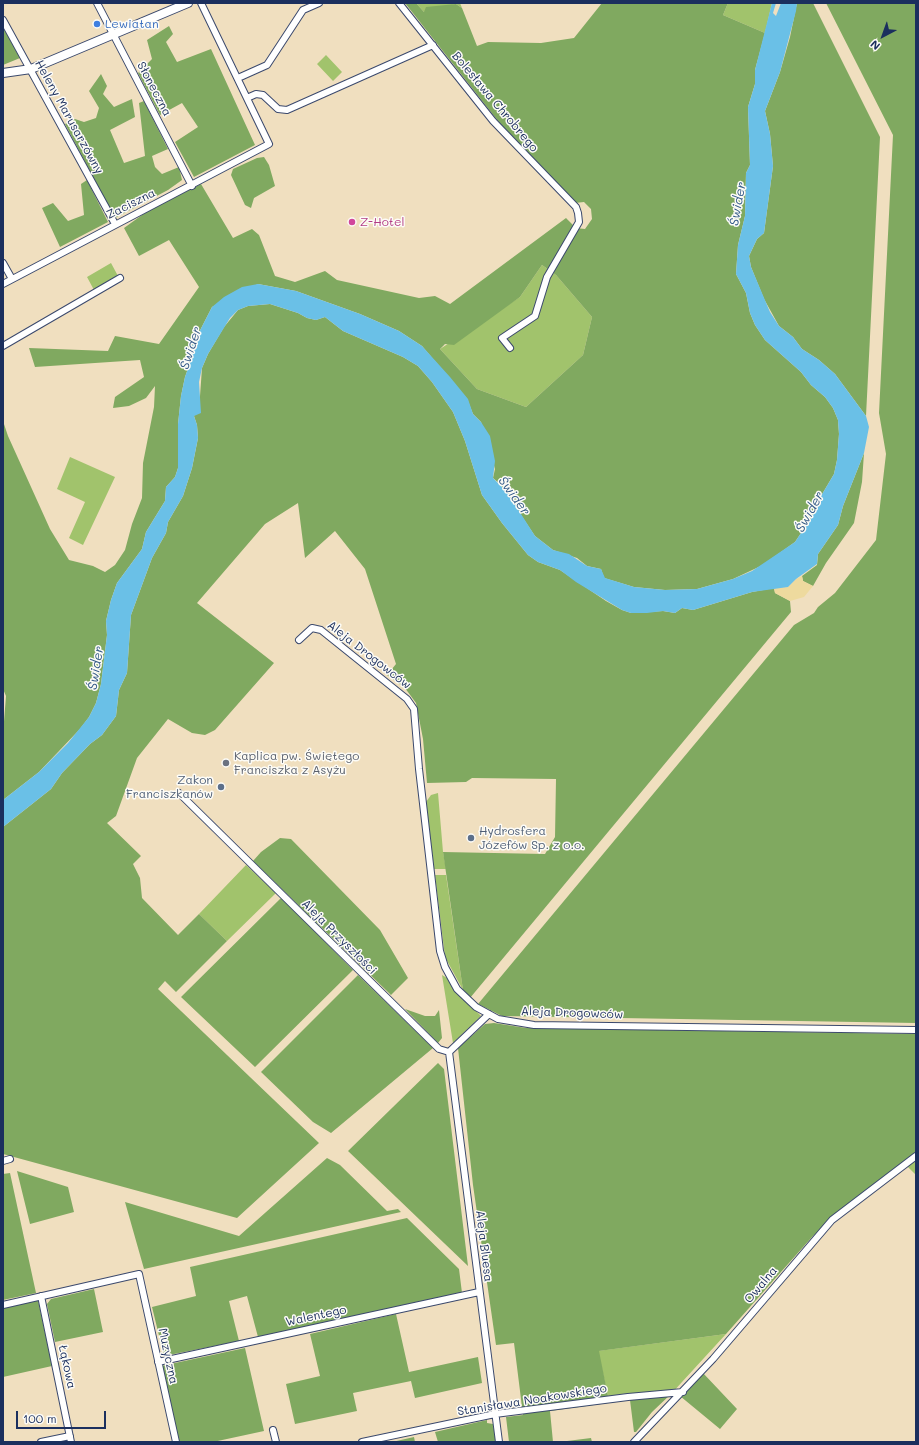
<!DOCTYPE html>
<meta charset="utf-8">
<style>
body{margin:0}
#map{position:relative;width:919px;height:1445px;overflow:hidden;background:#f0dfbf;font-family:Mali,sans-serif}
canvas{display:block}
.frame{position:absolute;inset:0;border:4px solid #1b2f5e;pointer-events:none}
.north{position:absolute;left:863px;top:16px;width:40px;height:40px;-webkit-text-stroke:3px #fdfcf7;paint-order:stroke;rotate:221deg;font-size:11px;font-weight:700;line-height:16px;text-align:center;color:#1b2f5e}
.north::after{content:'';display:block;margin:auto;width:14px;height:18px;background:#1b2f5e;clip-path:polygon(50% 0,100% 100%,50% 72%,0 100%)}
.scale{position:absolute;left:16px;top:1411px;width:90px;height:18px;box-sizing:border-box;border:2px solid #1b2f5e;border-top:0;padding-left:5px;font-size:12px;line-height:14px;white-space:nowrap;color:#1b2f5e;-webkit-text-stroke:3px #fdfcf7;paint-order:stroke}
</style>
<div id="map">
<canvas width="919" height="1445"></canvas>
<div class="frame"></div>
<div class="north">N</div>
<div class="scale">100 m</div>
</div>
<script>
const g = document.querySelector('canvas').getContext('2d');
g.lineJoin = 'round';
function fill(path, color) {
  g.fillStyle = color;
  g.fill(path, 'evenodd');
}
function toPath(rows) {
  const path = new Path2D();
  for (const r of rows) {
    path.moveTo(r[0], r[1]);
    for (let i = 2; i < r.length; i += 2) path.lineTo(r[i], r[i + 1]);
  }
  return path;
}
function stroke(path, color, width, dash) {
  g.strokeStyle = color;
  g.lineWidth = width;
  g.lineCap = dash ? 'butt' : 'round';
  g.setLineDash(dash || []);
  g.stroke(path);
}
function write(font, color, halo, rows, align = 'center') {
  g.font = font + ' Mali,sans-serif';
  g.lineWidth = 3;
  g.setLineDash([]);
  g.textBaseline = 'middle';
  g.strokeStyle = halo;
  g.fillStyle = color;
  for (const [text, x, y, turn = 0] of rows) {
    g.save();
    g.translate(x, y);
    g.rotate((+turn || 0) * Math.PI / 180);
    g.textAlign = isNaN(turn) ? turn : align;
    if (halo) g.strokeText(text, 0, 0);
    g.fillText(text, 0, 0);
    g.restore();
  }
}
const green = toPath([
 [416,3,460,3,462,8,456,4,424,12],
 [728,3,772,3,765,33,723,15],
 [326,55,342,72,333,81,317,64],
 [111,263,118,276,94,290,87,277],
 [542,265,556,275,592,317,583,355,526,407,477,389,440,349,520,297],
 [70,457,115,477,83,545,69,538,85,502,57,489],
 [438,793,443,852,446,869,434,869,426,802,431,795],
 [246,865,276,893,227,941,199,914],
 [435,875,446,875,463,990,445,957],
 [442,975,447,978,452,987,481,1016,453,1043],
 [916,1161,916,1175,906,1165],
 [726,1334,671,1394,631,1400,629,1393,608,1396,598,1351]
]);
const forest = toPath([
 [405,3,416,3,424,12,426,7,456,4,462,8,477,46,488,42,541,43,574,38,602,3,728,3,723,15,765,33,755,70,755,84,748,107,750,165,746,173,745,216,738,245,736,274,746,293,750,313,755,325,765,340,801,372,811,385,825,397,833,408,838,420,839,434,837,460,834,474,821,496,815,512,795,542,763,565,733,579,697,589,665,590,634,587,604,578,601,569,587,566,577,558,553,550,535,536,500,484,493,478,495,469,481,422,473,414,467,399,422,346,399,331,360,314,296,291,258,284,212,307,191,348,191,360,185,377,181,396,178,424,178,468,175,477,166,487,165,501,146,532,142,549,117,583,111,600,106,621,107,635,101,684,96,703,89,717,80,729,39,772,3,800,3,734,6,696,3,689,3,421,8,436,50,529,69,560,93,566,105,572,115,565,125,550,132,524,142,498,143,463,154,407,155,386,146,398,129,406,113,408,115,397,144,377,140,360,35,367,29,348,108,351,115,336,159,344,199,287,169,240,139,256,124,228,149,210,201,184,233,238,252,229,259,235,275,276,295,282,325,271,337,280,419,298,435,296,450,304,566,218,576,228,585,229,592,219,591,209,584,202,575,203,509,135],
 [542,265,556,275,592,317,583,355,526,407,477,389,440,349,445,344,454,345,520,297],
 [797,3,813,3,880,137,866,416,835,374,819,360,802,349,793,337,779,326,764,299,751,267,749,256,757,239,764,233,773,166,770,134,765,111,780,72,790,37],
 [826,3,916,3,916,1023,502,1016,478,1004,794,625,814,613,818,607,835,593,876,540,886,454,879,413,893,135],
 [169,26,173,34,166,42,177,62,211,49,255,145,194,177,175,142,198,127,182,103,160,115,138,73,152,59,147,40],
 [3,27,20,58,3,65],
 [101,74,107,86,103,94,114,107,132,99,135,117,110,130,124,163,145,156,139,103,144,101,168,149,152,156,155,167,162,174,179,167,182,180,168,190,115,218,65,124,75,119,84,122,96,118,99,108,89,91],
 [264,157,269,165,275,186,254,198,251,208,245,205,231,175,233,169,257,158],
 [87,180,108,222,60,247,42,208,53,203,68,221,84,215,81,184],
 [270,304,298,313,307,318,316,320,325,317,343,331,403,357,418,366,432,382,453,412,465,441,482,495,502,523,528,555,538,562,560,570,606,601,622,610,631,613,663,611,675,613,682,608,693,610,752,592,774,588,775,593,790,601,791,612,470,998,463,990,443,852,545,854,555,837,556,779,472,778,466,782,427,783,423,739,416,703,405,688,387,675,396,664,365,569,335,531,305,558,298,503,265,524,197,603,274,663,215,730,205,735,192,733,168,719,137,758,116,816,107,823,141,856,133,864,140,878,142,898,178,935,199,914,227,941,176,992,165,981,158,989,319,1143,237,1218,3,1154,3,827,51,789,62,773,90,744,102,735,116,716,119,690,127,673,131,615,152,558,166,533,168,522,183,496,192,468,198,438,197,425,194,416,200,396,202,368,208,354,224,327,238,310,248,306],
 [864,453,862,482,854,523,826,563,813,586,803,581,802,576,817,565,818,554,838,525,843,506],
 [280,838,291,839,380,930,408,978,391,995,253,861,261,852],
 [281,898,353,970,255,1067,181,997],
 [358,975,433,1048,331,1133,313,1122,261,1072],
 [405,1009,425,1016,435,1016,439,1010,442,1038,438,1043],
 [494,1023,526,1028,916,1034,916,1152,853,1200,812,1237,726,1334,599,1351,608,1396,629,1393,631,1400,671,1394,652,1412,636,1432,634,1432,630,1400,550,1411,553,1442,509,1442,506,1417,523,1415,514,1343,496,1345,473,1185,458,1048,485,1024],
 [438,1063,444,1069,468,1266,348,1151],
 [327,1158,340,1165,387,1211,398,1209,401,1212,144,1269,125,1202,239,1236],
 [17,1171,68,1187,74,1212,30,1224],
 [10,1173,36,1293,3,1300,3,1174],
 [407,1218,459,1269,462,1293,258,1337,247,1296,229,1301,239,1341,164,1356,152,1307,196,1296,190,1267],
 [94,1289,103,1332,55,1342,47,1304,51,1299],
 [38,1300,52,1366,3,1377,3,1308],
 [396,1314,409,1372,478,1357,482,1383,415,1398,411,1381,353,1393,357,1411,295,1424,286,1384,320,1376,310,1334],
 [245,1348,264,1431,213,1442,178,1442,161,1366],
 [703,1373,737,1409,720,1429,680,1396],
 [487,1420,487,1423,493,1424,496,1442,438,1442,435,1432],
 [414,1437,415,1442,392,1442],
 [591,1438,592,1442,559,1442]
]);
const sand = toPath([
 [802,576,803,581,813,586,804,597,790,601,775,593,774,588,788,587,796,579]
]);
const water = toPath([
 [772,3,776,3,773,13,776,16,781,3,797,3,796,11,780,72,765,111,770,134,773,166,764,233,757,239,749,256,751,267,770,312,779,326,793,337,802,349,819,360,835,374,866,416,869,427,864,453,843,506,838,525,818,554,817,564,796,579,788,587,752,592,693,610,682,608,675,613,663,611,647,613,631,613,622,610,576,582,560,570,538,562,528,555,502,523,482,495,465,441,453,412,432,382,418,366,403,357,343,331,325,317,316,320,307,318,298,313,270,304,248,306,238,310,230,318,208,354,202,368,199,382,201,413,194,416,197,425,198,438,192,468,183,496,168,522,166,533,152,558,131,615,127,673,119,690,116,716,102,735,90,744,62,773,51,789,3,827,3,800,39,772,68,743,89,717,96,703,101,684,107,635,106,621,111,600,117,583,142,549,146,532,165,501,166,487,175,477,178,468,178,424,181,396,185,377,191,360,191,348,212,307,224,297,242,287,258,284,296,291,360,314,399,331,422,346,450,377,468,399,473,414,481,422,490,436,495,461,493,478,507,492,535,536,553,550,569,554,587,566,601,569,605,578,634,587,665,590,697,589,733,579,752,571,795,542,815,512,821,496,834,474,837,460,839,434,838,420,833,408,825,397,811,385,801,372,765,340,755,325,750,313,746,293,736,274,738,245,745,216,746,173,750,165,748,107,755,84,755,70]
]);
const street = toPath([
 [97,3,192,186],
 [399,3,493,121,576,207,578,213,579,222,547,277,535,316,502,338,510,348],
 [3,20,115,224],
 [238,78,267,65,303,10,319,3],
 [247,98,256,94,263,95,278,109,287,110,433,45],
 [3,263,12,279],
 [3,284,269,144,201,3],
 [3,346,120,278],
 [299,640,312,628,321,630,407,699,414,709,419,769,440,951,445,967,457,989,476,1007,498,1019,534,1025,916,1030],
 [179,793,439,1049,449,1052,489,1014],
 [449,1052,499,1442],
 [3,1161,10,1159],
 [41,1296,71,1442],
 [3,1305,139,1274,176,1442],
 [158,1362,479,1292],
 [273,1430,276,1442],
 [41,1442,70,1436],
 [362,1442,495,1414,628,1397,683,1392],
 [634,1442,713,1359,832,1220,916,1156]
]);
const secondary = toPath([
 [3,73,31,69,188,3]
]);
const markers = [
 [97,24,4,"#3f7fe0"],
 [352,222,4,"#d1479c"],
 [226,763,4,"#6b7280"],
 [221,787,4,"#5c6f8a"],
 [471,838,4,"#5c6f8a"]
];
const shopNames = [
 ["Lewiatan",105,24]
];
const streetNames = [
 ["Słoneczna",154,89,62],
 ["Bolesława Chrobrego",495,102,50],
 ["Heleny Marusarzówny",69,117,61],
 ["Zaciszna",131,204,-27],
 ["Aleja Drogowców",369,655,38],
 ["Aleja Przyszłości",339,937,45],
 ["Aleja Drogowców",572,1013,2],
 ["Aleja Bluesa",484,1246,83],
 ["Owalna",761,1285,-50],
 ["Walentego",316,1316,-12],
 ["Muzyczna",168,1356,78],
 ["Łąkowa",67,1367,78],
 ["Stanisława Noakowskiego",532,1400,-9]
];
const hotelNames = [
 ["Z-Hotel",360,222]
];
const worshipNames = [
 ["Kaplica pw. Świętego",234,756],
 ["Franciszka z Asyżu",234,770]
];
const serviceNames = [
 ["Zakon",213,780],
 ["Franciszkanów",213,794],
 ["Hydrosfera",479,831,"left"],
 ["Józefów Sp. z o.o.",479,845,"left"]
];
const waterNames = [
 ["Świder",738,204,-80],
 ["Świder",191,348,-72],
 ["Świder",514,496,54],
 ["Świder",810,512,-61],
 ["Świder",96,668,-81]
];
fill(green, '#a1c36c');
fill(forest, '#80a960');
fill(sand, '#eeda9e');
fill(water, '#6ac0e7');
stroke(street, '#3b496d', 8);
stroke(secondary, '#3b496d', 10);
stroke(street, '#fff', 6);
stroke(secondary, '#fff', 8);
for (const [x, y, r, color] of markers) {
  const dot = new Path2D();
  dot.arc(x, y, r, 0, 2 * Math.PI);
  g.fillStyle = color;
  g.fill(dot);
  stroke(dot, '#fdfcf7', 1.5);
}
write('12px', '#366cbe', '#fdfcf7', shopNames, 'left');
write('12px', '#1b2f5e', '#fdfcf7', streetNames);
write('12px', '#b23c85', '#fdfcf7', hotelNames, 'left');
write('12px', '#5b616d', '#fdfcf7', worshipNames, 'left');
write('12px', '#4e5e75', '#fdfcf7', serviceNames, 'right');
write('italic 13px', '#335a87', '#fdfcf7', waterNames);
</script>
